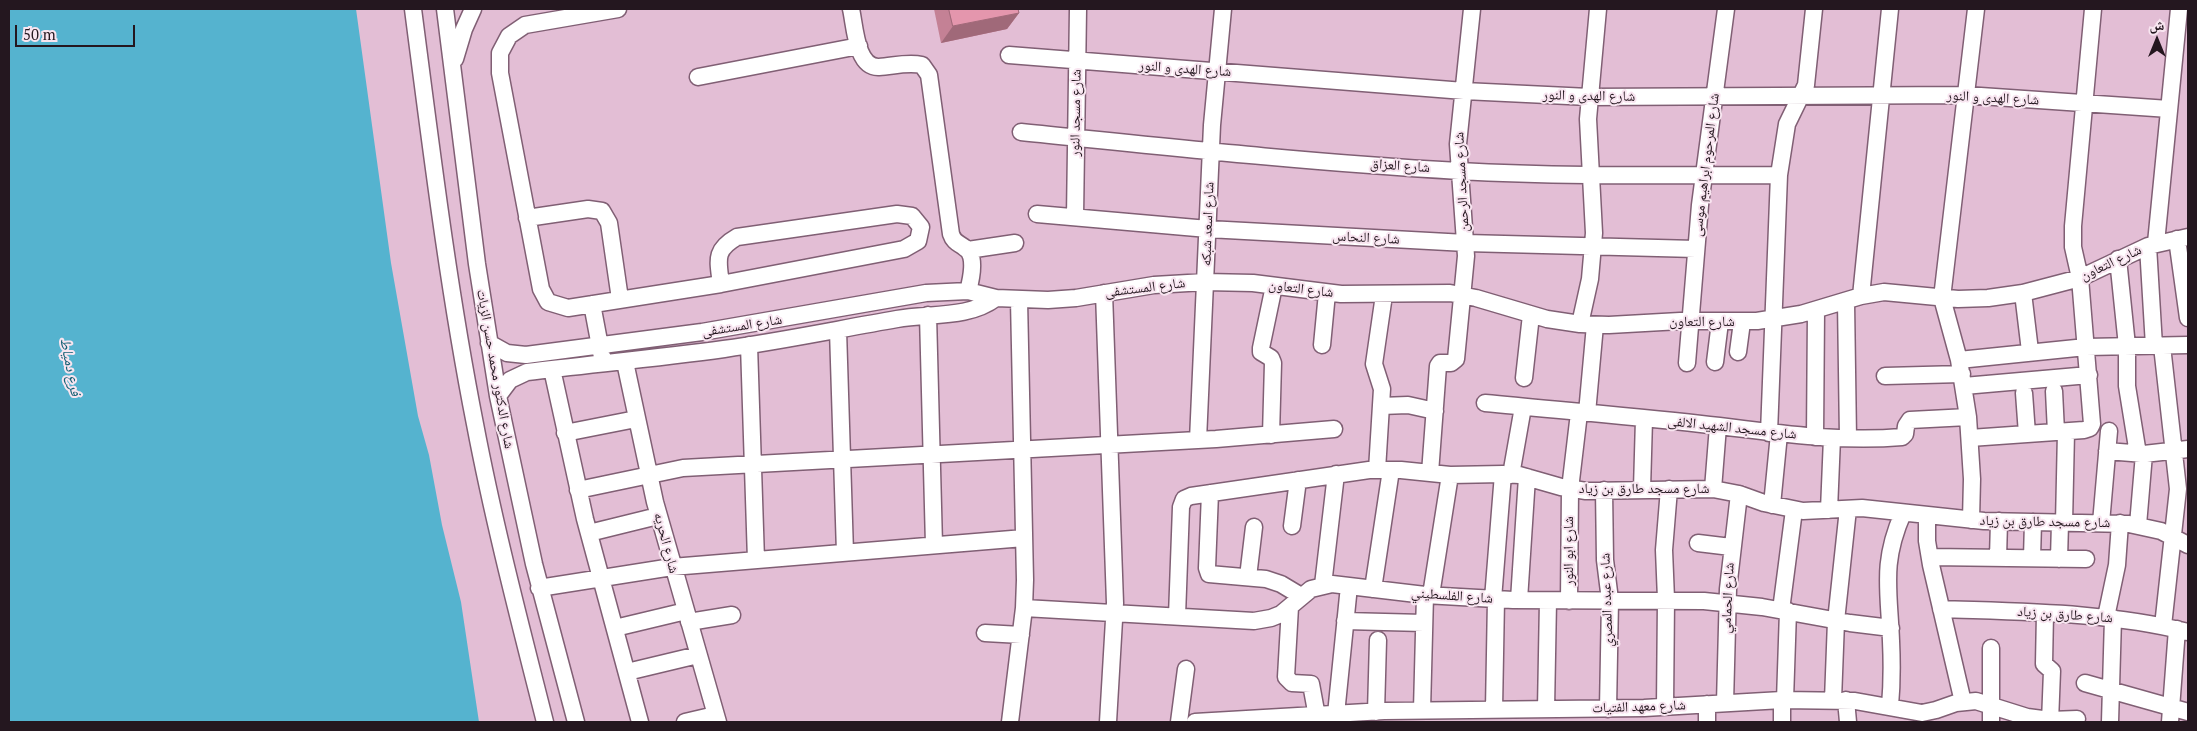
<!DOCTYPE html>
<meta charset="utf-8">
<style>
body{margin:0}
#map{position:relative;width:2197px;height:731px;overflow:hidden;background:#e3bed5;font-family:"PT Serif","Noto Naskh Arabic",serif}
canvas{display:block}
.frame{position:absolute;inset:0;border:10px solid #24171f;pointer-events:none}
.north{position:absolute;left:2132px;top:15px;width:50px;height:50px;-webkit-text-stroke:4px #f8e5f0;paint-order:stroke;rotate:0deg;font-size:14px;font-weight:700;line-height:20px;text-align:center;color:#24171f}
.north::after{content:'';display:block;margin:auto;width:18px;height:22px;background:#24171f;clip-path:polygon(50% 0,100% 100%,50% 72%,0 100%)}
.scale{position:absolute;left:15px;top:25px;width:120px;height:22px;box-sizing:border-box;border:2px solid #24171f;border-top:0;padding-left:6px;font-size:15px;line-height:18px;white-space:nowrap;color:#24171f;-webkit-text-stroke:4px #f8e5f0;paint-order:stroke}
</style>
<div id="map">
<canvas width="2197" height="731"></canvas>
<div class="frame"></div>
<div class="north">ش</div>
<div class="scale">50 m</div>
</div>
<script>
const g = document.querySelector('canvas').getContext('2d');
g.lineJoin = 'round';
function paint(path, color) {
  g.fillStyle = color;
  g.fill(path, 'evenodd');
}
function trace(path, color, width, dash) {
  g.strokeStyle = color;
  g.lineWidth = width;
  g.lineCap = dash ? 'butt' : 'round';
  g.setLineDash(dash || []);
  g.stroke(path);
}
function drawText(font, color, halo, rows, align = 'center') {
  g.font = font + ' "PT Serif","Noto Naskh Arabic",serif';
  g.lineWidth = 4;
  g.setLineDash([]);
  g.textBaseline = 'middle';
  g.strokeStyle = halo;
  g.fillStyle = color;
  for (const [text, x, y, turn = 0] of rows) {
    g.save();
    g.translate(x, y);
    g.rotate((+turn || 0) * Math.PI / 180);
    g.textAlign = isNaN(turn) ? turn : align;
    if (halo) g.strokeText(text, 0, 0);
    g.fillText(text, 0, 0);
    g.restore();
  }
}
paint(new Path2D(`
 M9,9H356L391,263L418,416L429,455L442,525L461,602L479,722H9Z`), '#55b3cf');
const minor = new Path2D(`
 M413,9C431,147 448,287 475,424C494,524 520,623 545,722
 M445,9L477,264L498,396L534,564L576,722
 M618,9L525,25L509,36L500,53V73L541,289L548,302L568,308L721,284L904,249L918,241L921,227L912,216L897,214L737,237C714,250 718,260 721,284
 M851,9C855,26 856,68 879,67C894,66 907,62 922,65L929,75L951,234C954,243 959,243 965,248C977,255 971,280 968,291
 M1009,55L1464,91L1589,97L1966,95L2169,109
 M455,59L464,29L473,9
 M698,77L859,46
 M1021,132C1167,147 1313,163 1459,171C1565,177 1672,175 1779,175
 M1037,214L1208,229L1466,243L1696,249
 M1075,217L1078,9
 M527,218L588,209L602,211L609,223L620,299
 M2177,239L2188,318
 M2156,243L2179,9
 M2148,246L2154,346
 M968,250L1015,243
 M2118,259L2127,346V386L2138,454
 M1104,293L1115,603L1108,722
 M2023,293L2030,351
 M1861,296L1890,9
 M1846,302L1848,438
 M592,304L602,357
 M928,315L934,545
 M1580,324L1590,279L1594,233L1588,119L1598,9
 M838,330L845,553
 M489,343L507,353L526,355L702,332L926,293L968,291L996,298L1048,300L1076,298L1154,285L1205,282L1253,283L1341,294L1450,293L1476,298L1547,319L1580,324L1609,325L1680,321H1757L1801,314L1861,296L1884,292L1958,299L1988,298L2023,293L2080,278L2148,246L2188,237
 M749,345L756,560
 M1322,345L1327,293
 M2162,346L2178,489L2163,626
 M1738,352L1742,322
 M1959,360L2086,347L2188,345
 M625,362L655,502L718,722
 M1715,362L1720,322
 M1687,363L1700,205L1726,9
 M552,369L585,519L640,722
 M1885,376L1962,374
 M1524,378L1531,315
 M1964,386L2089,375
 M2054,391L2056,432
 M2024,393L2027,434
 M498,396L510,380L527,372C593,364 659,358 724,349C782,341 839,329 897,319C929,313 968,319 996,298
 M1485,403C1557,410 1629,416 1701,424C1768,431 1834,443 1902,437L1905,434L1906,426L1910,420L1968,417
 M1381,406L1408,405L1435,411
 M1587,413L1595,325
 M565,433L636,419
 M1769,433L1779,175L1787,124L1806,85L1814,9
 M1271,435L1273,363L1271,358L1261,352V348L1274,286
 M1815,437L1816,311
 M1970,438L2084,430L2090,428L2092,424L2080,278L2073,247V226L2093,9
 M1198,440L1212,125L1223,9
 M2107,451L2144,454L2188,449
 M1377,470L1382,389L1374,364L1384,295
 M1430,473L1438,366L1440,363H1451L1456,359L1466,256L1458,144L1472,9
 M1511,475L1523,407
 M1642,489L1644,419
 M1713,489L1718,426
 M578,490L683,468L1216,439L1334,429
 M1604,490L1605,560L1610,600L1608,709
 M1210,493L1207,568L1209,574L1266,579L1281,584L1301,596
 M1772,505L1779,434
 M1829,510L1832,438
 M1927,516V541L1931,565L1963,702
 M1971,520L1972,479L1968,417L1959,360L1942,298L1976,9
 M2064,523L2066,432
 M2101,523L2109,431
 M2138,525L2144,454
 M1292,526L1298,480
 M589,533L658,516
 M1698,543L1731,547
 M1930,557L2086,559
 M1998,558L1999,521
 M2032,558L2033,522
 M2059,559L2060,523
 M1248,577L1254,527
 M1323,585L1336,474
 M539,588L672,567L1024,538
 M1373,589L1391,470
 M1431,595L1450,475
 M1493,599L1503,474
 M1519,600L1527,477
 M1569,601L1570,489L1579,413
 M1290,607L1286,677L1292,683L1311,684L1318,722
 M1024,608L1254,621L1271,618L1281,614L1311,589L1332,584L1425,595L1513,600L1704,601L1762,607L1850,623L1891,628
 M1941,609C2024,612 2107,612 2188,632
 M1781,610L1794,510
 M2045,613L2044,664L2052,671L2050,722
 M1177,616L1181,507L1184,499L1191,496L1369,470H1401L1450,475L1503,474L1519,475L1561,487L1586,491L1713,489L1739,494L1764,503L1803,511L1862,508L1984,521L2129,524L2161,531L2188,545
 M2106,617L2117,565L2120,523
 M1345,621L1424,623
 M689,622L732,615
 M615,628L686,611
 M985,633L1021,635
 M1991,648V722
 M627,672L698,655
 M2085,683L2188,712
 M1782,700V722
 M1785,700L1788,611
 M1833,700L1836,621L1848,509
 M1846,700L1848,722
 M1725,703L1728,589L1739,494
 M1707,704V722
 M1890,706C1892,684 1892,662 1891,641C1889,589 1881,563 1903,513
 M1665,707L1666,599L1664,550L1669,489
 M1494,709L1496,599
 M1546,709L1548,601
 M1422,710L1425,595
 M1376,712L1378,640
 M1336,714L1349,586
 M685,722L715,715
 M1010,722L1024,608L1025,580L1019,300
 M1179,722L1186,669
 M1195,722L1384,711L1644,708L1782,700L1855,701L1922,713L1936,710L1956,703L1976,701L2027,717L2050,720L2077,719
 M2110,722L2113,618
 M2170,722L2177,629`);
trace(minor, '#805f74', 19);
trace(minor, '#fff', 16);
paint(new Path2D(`
 M934,9H1018L1019,13L1007,29L941,43Z`), '#c48195');
paint(new Path2D(`
 M1019,13L1007,29L941,43L953,26Z`), '#a06979');
const building = new Path2D(`
 M949,9H1018L1019,13L953,26Z`);
paint(building, '#e496ad');
trace(building, '#a06979', 1);
drawText('14px', '#24171f', '#f8e5f0', [
 ["شارع الهدى و النور",1185,69,4],
 ["شارع الهدى و النور",1589,96,1],
 ["شارع الهدى و النور",1993,98,3],
 ["شارع مسجد النور",1076,113,-89],
 ["شارع المرحوم ابراهيم موسى",1706,165,-83],
 ["شارع العزاق",1400,166,4],
 ["شارع مسجد الرحمن",1462,182,-93],
 ["شارع اسعد شبكه",1208,224,-88],
 ["شارع النحاس",1366,238,3],
 ["شارع التعاون",2111,263,-25],
 ["شارع المستشفى",1145,288,-7],
 ["شارع التعاون",1301,289,7],
 ["شارع التعاون",1702,322],
 ["شارع المستشفى",742,326,-9],
 ["شارع الدكتور محمد حسن الزيات",495,369,80],
 ["شارع مسجد الشهيد الالفى",1732,428,6],
 ["شارع مسجد طارق بن زياد",1644,489],
 ["شارع مسجد طارق بن زياد",2045,522,1],
 ["شارع الحريه",666,543,75],
 ["شارع ابو النور",1569,551,-90],
 ["شارع الفلسطيني",1452,596,4],
 ["شارع الحمامي",1728,598,-87],
 ["شارع عبده المصري",1607,600,-92],
 ["شارع طارق بن زياد",2065,615,4],
 ["شارع معهد الفتيات",1639,707,-2]
]);
drawText('italic 15px', '#156175', '#f8e5f0', [
 ["فرع دمياط",70,367,79]
]);
</script>
